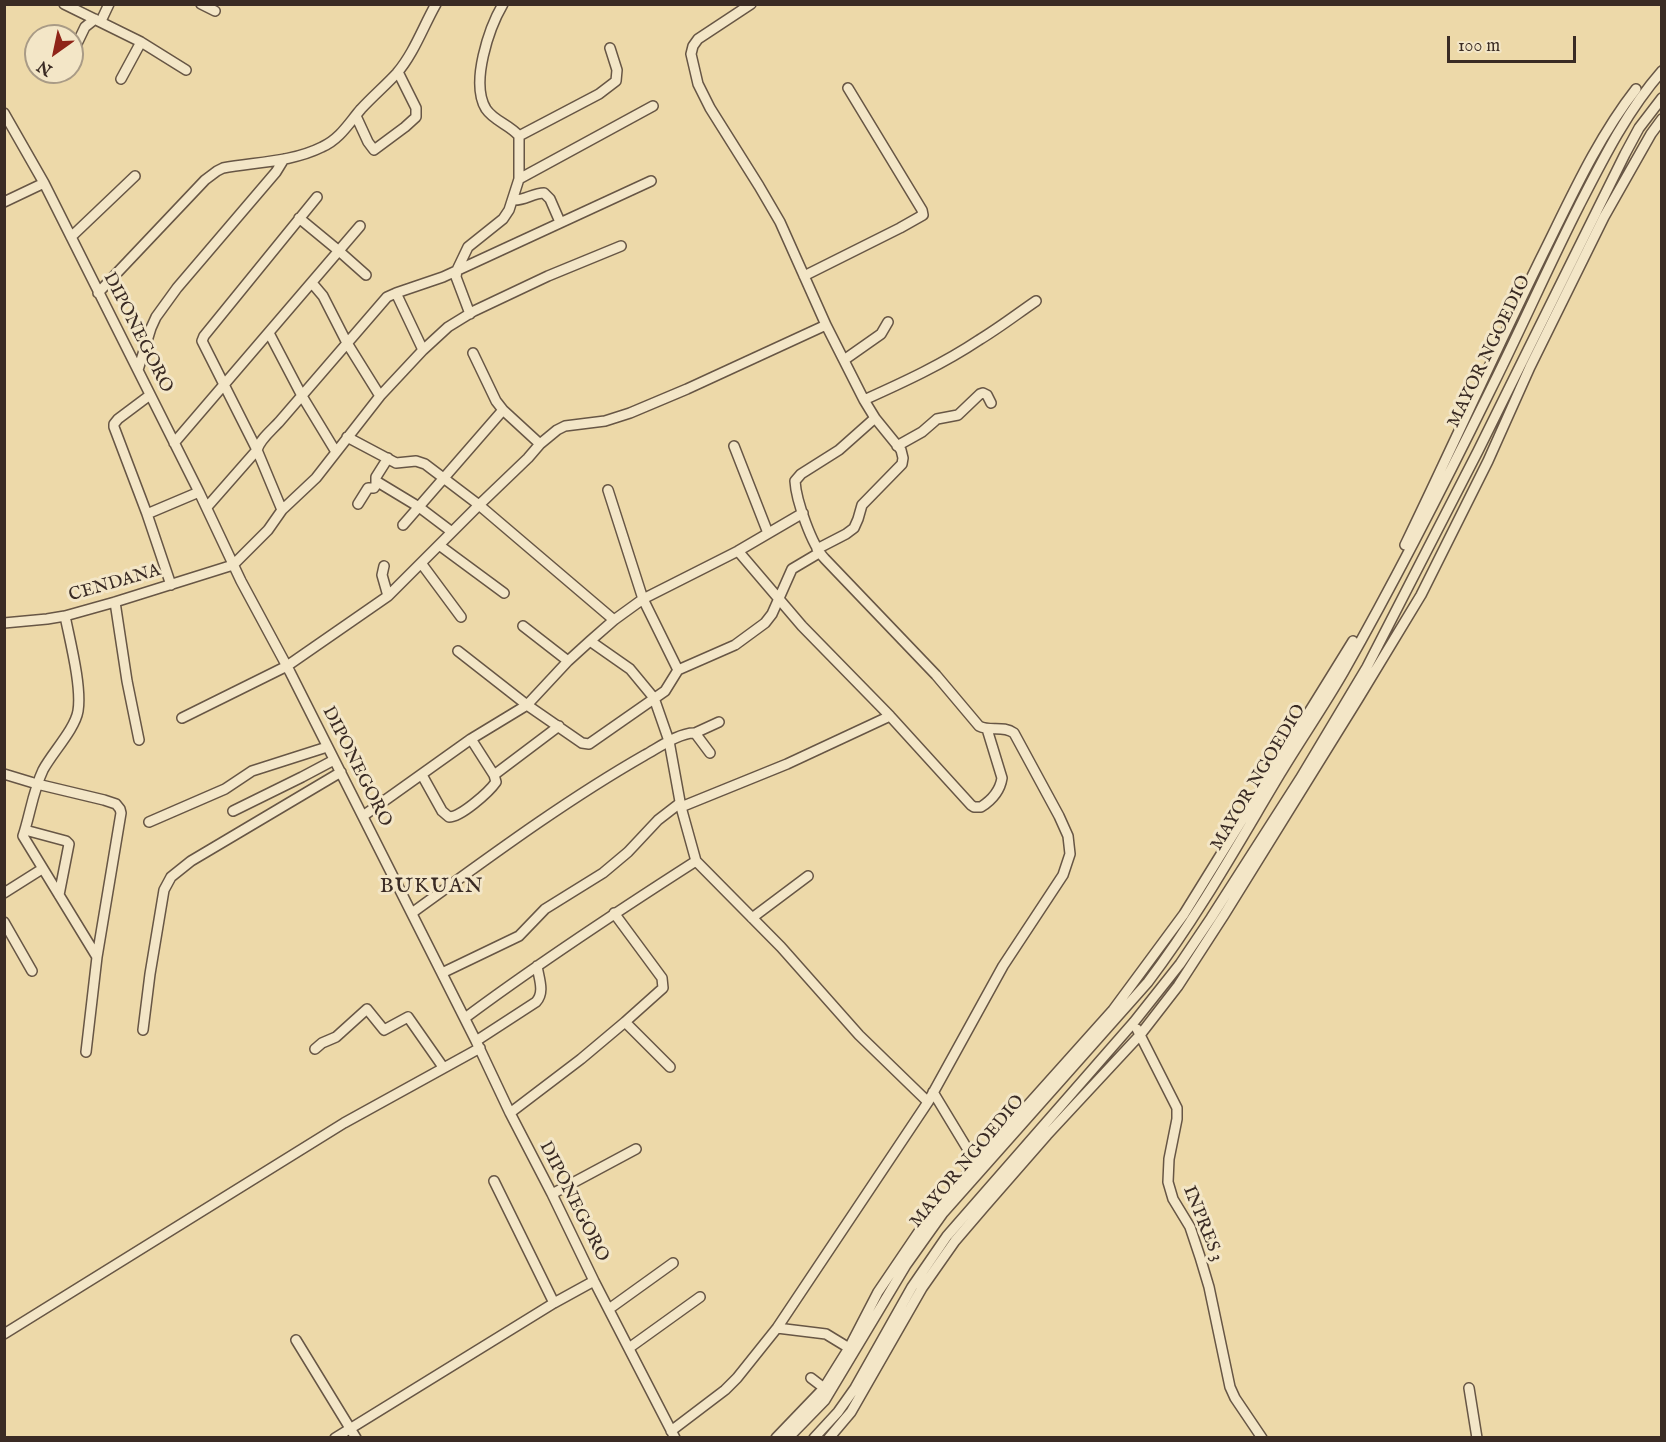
<!DOCTYPE html>
<style>
body{margin:0}
#map{position:relative;width:1666px;height:1442px;overflow:hidden;background:#edd9a9;font-family:"IM FELL English",serif}
canvas{display:block}
.frame{position:absolute;inset:0;border:6px solid #3a2b24;pointer-events:none}
.north{position:absolute;left:24px;top:24px;width:60px;height:60px;box-sizing:border-box;background:#f3e6c7;border:2px solid #a99b86;border-radius:50%;rotate:213deg;font-size:16px;font-weight:700;line-height:24px;text-align:center;color:#3a2b24}
.north::after{content:'';display:block;margin:auto;width:21px;height:27px;background:#8f2418;clip-path:polygon(50% 0,100% 100%,50% 72%,0 100%)}
.scale{position:absolute;left:1447px;top:36px;width:129px;height:27px;box-sizing:border-box;border:3px solid #3a2b24;border-top:0;padding-left:8px;font-size:18px;line-height:21px;white-space:nowrap;color:#3a2b24;-webkit-text-stroke:4px #f3e6c7;paint-order:stroke}
</style>
<div id="map">
<canvas width="1666" height="1442"></canvas>
<div class="frame"></div>
<div class="north">N</div>
<div class="scale">100 m</div>
</div>
<script>
const g = document.querySelector('canvas').getContext('2d');
g.lineJoin = 'round';
function trace(path, color, width, dash) {
  g.strokeStyle = color;
  g.lineWidth = width;
  g.lineCap = dash ? 'butt' : 'round';
  g.setLineDash(dash || []);
  g.stroke(path);
}
function drawText(font, color, halo, rows, align = 'center') {
  g.font = font + ' "IM FELL English",serif';
  g.lineWidth = 6;
  g.setLineDash([]);
  g.textBaseline = 'middle';
  g.strokeStyle = halo;
  g.fillStyle = color;
  for (const [text, x, y, turn = 0] of rows) {
    g.save();
    g.translate(x, y);
    g.rotate((+turn || 0) * Math.PI / 180);
    g.textAlign = isNaN(turn) ? turn : align;
    if (halo) g.strokeText(text, 0, 0);
    g.fillText(text, 0, 0);
    g.restore();
  }
}
const minor = new Path2D(`
 M64,4L141,42L186,70
 M201,4L215,11
 M751,4L698,39L693,46L691,54L698,84L710,108L759,186L780,222L826,325L864,400C904,382 943,364 979,340C999,328 1017,314 1036,301
 M101,21L109,4
 M72,54L85,27L95,19
 M121,79L141,42
 M4,113L44,183L199,492L241,581L290,672L476,1041L510,1113L552,1194L594,1281L675,1438
 M356,116L368,142L374,150L405,127L416,117V108L398,72
 M519,136L599,94L616,81L617,70L610,48
 M519,179L653,106
 M513,200C524,201 533,193 544,193L550,199L560,222
 M4,202L44,183
 M299,218L339,251L366,275
 M71,237L135,176
 M804,276L900,228L923,215L922,210L848,88
 M312,283L323,296L347,343L380,396
 M98,293L205,180L217,171L223,168C256,162 292,162 322,147C340,139 349,123 361,109C373,96 386,85 397,73C414,53 423,27 436,4
 M396,293L443,277L651,181
 M470,314L456,277L457,270L468,247L503,219L509,210L519,179V136C510,125 494,121 486,109C470,83 489,28 503,4
 M269,333L302,396L336,452
 M473,353L496,401L503,410L540,444
 M844,360L881,334L888,322
 M138,370L151,328L156,317L177,288L276,172L284,159
 M150,395L118,419L114,424V427L147,514L171,585
 M347,437L396,463L416,461L425,464L479,505L614,620
 M174,443L360,226
 M734,446L768,533
 M897,446L922,432L937,419L958,415L980,394L983,393L987,395L991,403
 M376,481L419,507L452,532
 M608,490L643,599L678,670
 M358,504L368,488H374L376,485V477L388,458
 M207,507L257,450C260,439 272,430 280,421L387,297L396,293L423,350
 M282,510L257,450L202,341L204,336L317,197
 M803,513L738,551L802,626L890,716
 M147,514L199,492
 M403,525L503,410
 M439,545L504,593
 M1405,545C1451,450 1494,354 1540,260C1569,202 1596,140 1636,89
 M817,549L846,534L854,528L858,519L862,505L902,464L903,458L901,450L875,418
 M421,563L461,617
 M384,566L382,575L388,596
 M115,602L127,681L139,740
 M65,616C70,641 82,687 78,711C75,729 52,753 43,770C33,791 30,815 23,836L97,957
 M4,623L47,619L65,616L115,602L233,565L268,530L282,510L316,478L380,396L423,350L448,327L474,311L548,276L621,246
 M523,626L568,661
 M590,641L630,669L654,698L669,741L681,807L696,861L781,947L859,1035L928,1102
 M458,651L527,705L582,743L589,744L665,691L678,670L735,645L765,623L772,614L792,569L819,553
 M182,718L287,666L388,596L479,505L528,458L540,444L557,430L565,426L605,421L630,413L687,389L826,325
 M695,733L719,722
 M4,774L37,784L104,800L116,804L120,809L121,813L97,957L86,1052
 M422,775L442,811L449,817C461,817 489,792 496,782L494,775L471,739
 M494,775L559,726
 M681,807L787,764L890,716L971,805L974,807H981C992,800 1000,791 1002,778L987,729
 M233,811L302,777L334,760
 M363,816L471,739L527,705L568,661L590,641L614,620L643,599L738,551
 M149,822L225,789L252,771L327,747
 M25,830L66,841L69,844L59,895
 M4,893L42,869
 M412,913C488,858 563,802 645,755C658,748 680,732 695,733L710,753
 M752,918L808,876
 M4,922L32,971
 M442,973L519,936L545,909L603,873L628,852L658,820L680,803
 M465,1018C540,962 618,911 696,861
 M625,1022L670,1067
 M1137,1029L1177,1108V1119L1169,1159L1168,1182L1173,1199L1190,1227L1200,1257L1209,1287L1230,1387L1235,1398L1262,1438
 M143,1030L150,974L164,890L171,877L191,861L341,772
 M476,1041L536,1002C545,992 539,979 537,966
 M315,1049L322,1043L336,1037L367,1009L384,1030L408,1017L443,1067
 M510,1113L581,1059L625,1022L663,988L662,978L614,913
 M976,1163L1113,1010L1184,914L1353,641
 M494,1181L554,1303
 M552,1194L636,1149
 M609,1309L673,1263
 M777,1328L826,1334L849,1348
 M4,1334L344,1123L480,1048
 M296,1340L356,1438
 M629,1348L700,1297
 M811,1378L824,1388
 M1469,1388L1477,1438
 M671,1431L725,1390L737,1378L777,1328L928,1102L1003,966L1063,875L1070,854L1068,836L1059,816L1014,733C1003,725 990,732 979,726L936,675L825,559C812,546 796,500 795,481L801,474L839,450L875,418L864,400
 M335,1438L554,1303L594,1281
 M776,1438L824,1388L849,1348L878,1292L920,1230L976,1163L933,1092
 M788,1438L825,1400L906,1265L943,1213L1148,982C1198,916 1238,844 1280,774C1301,739 1324,706 1344,671C1396,579 1444,485 1490,391C1521,329 1548,267 1579,206C1603,159 1627,111 1662,71
 M814,1438L838,1412L855,1388L912,1287L947,1236L1134,1022L1180,964L1211,918L1300,779L1367,667L1478,451L1625,154L1639,128L1662,98
 M829,1438L851,1412L922,1288L955,1241L985,1206L1047,1135L1140,1035L1178,986L1224,915L1358,699L1421,595L1488,461L1530,367L1604,217L1651,134L1662,119`);
trace(minor, '#675645', 12);
trace(minor, '#f3e6c7', 9);
drawText('18px', '#3a2b24', '#f3e6c7', [
 ["DIPONEGORO",137,333,63],
 ["MAYOR NGOEDIO",1490,352,-64],
 ["CENDANA",115,584,-16],
 ["DIPONEGORO",356,767,63],
 ["MAYOR NGOEDIO",1259,778,-59],
 ["MAYOR NGOEDIO",968,1162,-50],
 ["DIPONEGORO",573,1202,63],
 ["INPRES 3",1202,1224,68]
]);
g.letterSpacing = '1.5px';
drawText('21px', '#3a2b24', '#f3e6c7', [
 ["BUKUAN",432,888]
]);
g.letterSpacing = '0px';
</script>
